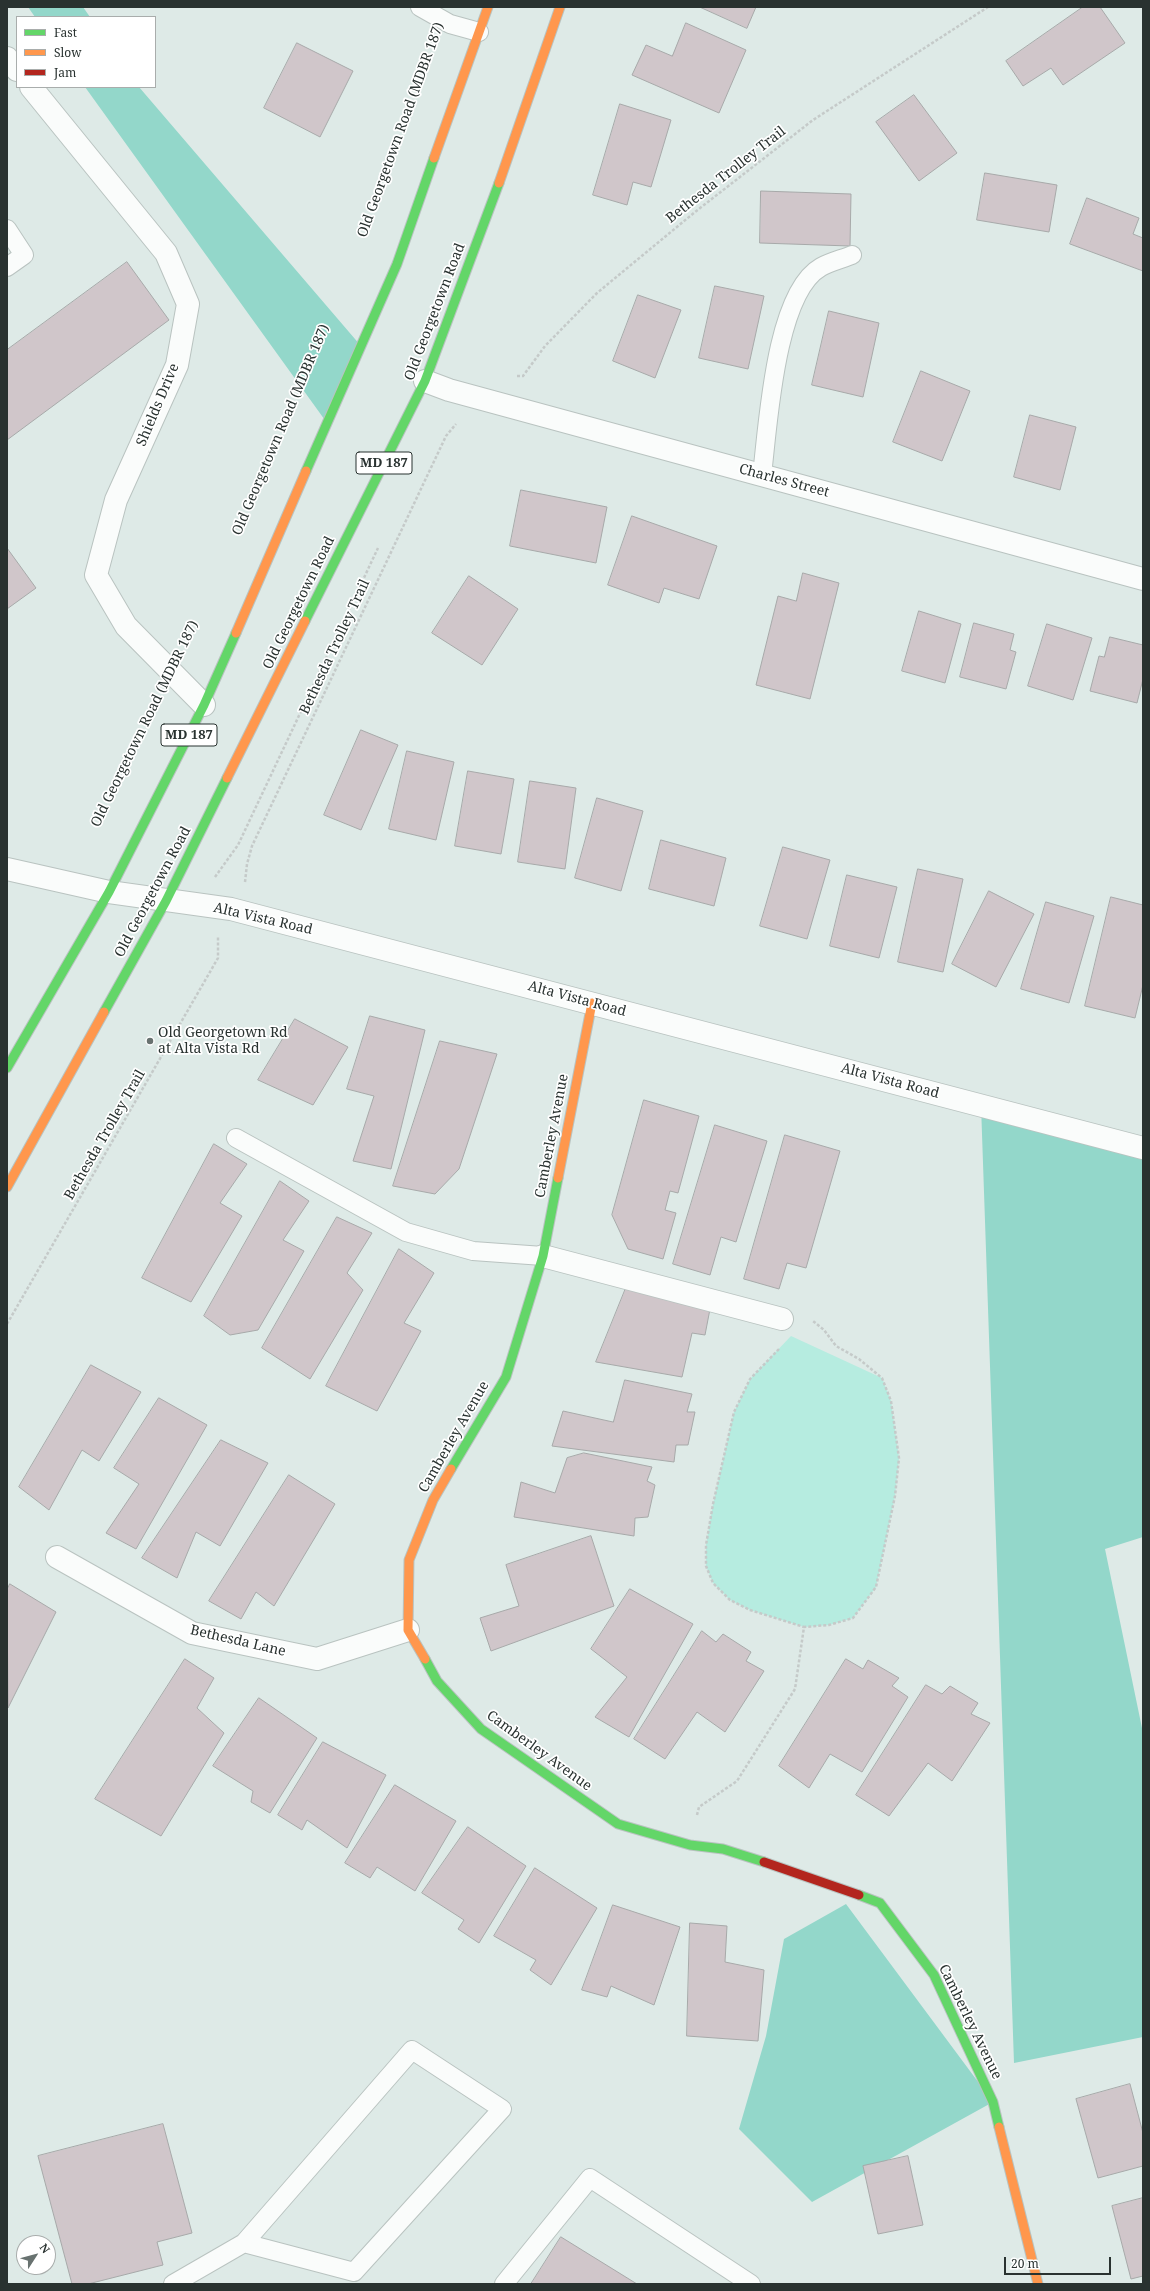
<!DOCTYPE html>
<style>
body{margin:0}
#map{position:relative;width:1150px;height:2291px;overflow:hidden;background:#deeae7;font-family:"Noto Serif",serif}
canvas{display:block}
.frame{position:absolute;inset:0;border:8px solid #293230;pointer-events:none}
.legend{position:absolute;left:16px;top:16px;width:140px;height:72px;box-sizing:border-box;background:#fff;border:1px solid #a9adac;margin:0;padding:5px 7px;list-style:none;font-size:12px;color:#293230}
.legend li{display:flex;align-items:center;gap:8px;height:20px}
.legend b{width:20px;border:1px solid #a9adac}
.north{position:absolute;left:16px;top:2235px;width:40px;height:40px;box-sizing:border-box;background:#fff;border:1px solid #a9adac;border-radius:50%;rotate:54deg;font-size:11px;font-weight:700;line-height:16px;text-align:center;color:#293230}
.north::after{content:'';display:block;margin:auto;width:14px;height:18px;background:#687270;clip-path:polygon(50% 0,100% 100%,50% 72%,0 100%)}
.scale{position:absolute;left:1004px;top:2257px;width:107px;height:18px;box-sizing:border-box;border:2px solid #293230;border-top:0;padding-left:5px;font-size:12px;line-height:14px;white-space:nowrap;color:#293230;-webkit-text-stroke:3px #fff;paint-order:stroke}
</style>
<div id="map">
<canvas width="1150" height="2291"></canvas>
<div class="frame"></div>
<ul class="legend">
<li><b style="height:5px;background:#63d668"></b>Fast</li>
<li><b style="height:5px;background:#ff974d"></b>Slow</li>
<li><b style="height:5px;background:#b3261e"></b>Jam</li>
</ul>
<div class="north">N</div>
<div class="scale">20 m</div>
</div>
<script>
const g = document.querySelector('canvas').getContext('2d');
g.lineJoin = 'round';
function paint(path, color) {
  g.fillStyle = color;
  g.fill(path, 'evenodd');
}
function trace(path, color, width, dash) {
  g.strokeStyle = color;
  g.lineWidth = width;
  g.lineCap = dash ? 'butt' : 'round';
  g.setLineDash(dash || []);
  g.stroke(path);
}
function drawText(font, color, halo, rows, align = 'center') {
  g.font = font + ' "Noto Serif",serif';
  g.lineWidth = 3.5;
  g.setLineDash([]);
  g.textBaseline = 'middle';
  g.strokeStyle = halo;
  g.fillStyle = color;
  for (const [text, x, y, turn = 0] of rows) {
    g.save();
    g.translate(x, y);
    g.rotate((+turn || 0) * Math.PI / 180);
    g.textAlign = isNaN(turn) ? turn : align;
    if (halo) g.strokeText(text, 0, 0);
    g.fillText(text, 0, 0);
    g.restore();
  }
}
paint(new Path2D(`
 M791,1336L882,1378L891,1401L899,1458L895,1496L876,1587L853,1618L829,1625L804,1627L750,1610L730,1600L713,1583L706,1566V1545L713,1504L734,1412L750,1379Z`), '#b6ece0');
paint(new Path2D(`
 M28,7H83L90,17H35Z
 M85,87H139L361,346L327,423Z
 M981,1105L1143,1148V1537L1105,1549L1143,1733V2037L1014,2063Z
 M846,1904L993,2102L812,2202L739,2129L766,2036L784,1939Z`), '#93d7ca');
const building = new Path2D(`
 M700,7H756L747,28Z
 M1083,7H1100L1125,43L1063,85L1051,68L1023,86L1006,61Z
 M686,23L746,50L719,113L632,75L646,45L672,56Z
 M297,43L353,71L320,137L264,108Z
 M914,95L957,153L919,181L876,122Z
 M620,104L671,120L651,187L633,182L627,205L593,195Z
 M985,173L1057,185L1049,232L977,220Z
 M761,191L851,194L850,246L760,243Z
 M1087,198L1139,218L1133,234L1143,238V271L1070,244Z
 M127,262L169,320L7,440V350Z
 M715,286L764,296L748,369L699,358Z
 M638,295L681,310L655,378L613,361Z
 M829,311L879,323L863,397L812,385Z
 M921,371L970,391L942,461L893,442Z
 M1030,415L1076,427L1060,490L1014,477Z
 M521,490L607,507L596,563L510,546Z
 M632,516L717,546L699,599L664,588L659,603L608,585Z
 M7,548L36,588L7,609Z
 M803,573L839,583L810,699L756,685L778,596L796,601Z
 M469,576L518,609L482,665L432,633Z
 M919,611L961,624L945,683L902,671Z
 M974,623L1014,634L1010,650L1016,652L1006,689L960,677Z
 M1047,624L1092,638L1073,700L1028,686Z
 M1110,637L1143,645V679L1137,703L1090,691L1099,656L1104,657Z
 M361,730L398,745L361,830L324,815Z
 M407,751L454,762L436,840L389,829Z
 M468,771L514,779L501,854L455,846Z
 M530,781L576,788L565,869L518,862Z
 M597,798L643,811L621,891L575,878Z
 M661,840L726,858L714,906L649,889Z
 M783,847L830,860L807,939L760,926Z
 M918,869L963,879L943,972L898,962Z
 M847,875L897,887L879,958L830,946Z
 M989,891L1034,914L996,987L952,964Z
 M1111,897L1143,905V985L1135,1018L1085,1006Z
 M1046,902L1094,916L1069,1003L1021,989Z
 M370,1016L425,1030L391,1169L353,1161L374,1096L347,1089Z
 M295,1019L348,1047L313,1105L258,1080Z
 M440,1041L497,1054L459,1169L435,1194L393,1186Z
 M644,1100L699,1116L678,1193L670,1191L665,1210L676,1213L663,1259L628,1249L612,1215Z
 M715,1125L767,1141L736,1242L721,1237L710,1275L673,1264Z
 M785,1135L840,1151L806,1268L787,1263L779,1289L744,1279Z
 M214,1144L247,1164L220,1203L242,1216L191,1302L142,1278Z
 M280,1181L309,1201L283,1240L304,1251L258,1330L230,1335L204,1316Z
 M337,1217L372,1233L347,1273L363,1290L310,1379L262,1348Z
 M399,1249L434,1273L404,1323L421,1331L377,1411L326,1386Z
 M626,1288L710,1309L705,1335L692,1333L682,1377L596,1362Z
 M91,1365L141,1392L99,1461L82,1450L49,1510L19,1487Z
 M625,1380L692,1394L687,1412H695L688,1445H676L674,1462L552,1446L563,1411L613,1422Z
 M159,1398L207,1425L136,1549L106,1533L139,1484L114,1468Z
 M221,1440L268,1463L220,1546L196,1532L177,1578L142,1558Z
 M584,1453L652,1467L647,1481L655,1485L648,1517L635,1518L634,1536L514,1517L521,1482L555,1493L567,1458Z
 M289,1475L335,1504L274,1606L256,1592L241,1619L209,1601Z
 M591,1536L614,1606L491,1651L480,1618L519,1606L506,1565Z
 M10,1584L56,1612L8,1708L7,1590Z
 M630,1589L693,1624L629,1737L595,1717L627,1677L591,1649Z
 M702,1631L716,1642L723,1634L751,1652L746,1661L764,1671L725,1732L697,1712L665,1759L634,1739Z
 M185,1659L214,1678L197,1708L224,1733L161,1836L95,1799Z
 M846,1659L863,1669L868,1660L899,1678L892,1686L908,1697L862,1772L830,1754L809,1788L779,1766Z
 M926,1685L942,1694L950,1686L978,1703L971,1714L990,1723L952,1781L928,1763L889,1816L856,1795Z
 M259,1698L317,1738L270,1813L251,1802L253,1791L213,1766Z
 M323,1742L386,1775L347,1848L307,1820L302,1830L278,1815Z
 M395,1785L456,1821L415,1891L377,1867L370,1878L345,1863Z
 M468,1827L526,1866L479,1943L458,1929L464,1920L422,1893Z
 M535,1868L597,1908L551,1985L530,1970L536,1960L494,1936Z
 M613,1905L680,1927L654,2005L611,1986L607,1997L582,1990Z
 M690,1923L727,1926L725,1962L764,1970L758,2041L687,2036Z
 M1130,2084L1143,2133V2166L1098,2178L1076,2099Z
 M163,2124L192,2233L157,2242L163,2265L88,2284H72L38,2156Z
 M908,2156L923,2225L878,2234L863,2166Z
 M1143,2198V2276L1131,2279L1112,2206Z
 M561,2237L637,2284H531Z`);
paint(building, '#d0c6ca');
trace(building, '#a7a9a9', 1);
const lane = new Path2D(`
 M420,7L450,24L479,32
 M7,229L24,255L7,267
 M762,475C768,426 775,293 821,267C830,262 842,259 852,255
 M236,1138L406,1232L473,1251L543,1256
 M173,2284L244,2243L412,2050L502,2109L354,2272L244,2243
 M504,2284L590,2178L751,2284`);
const street = new Path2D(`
 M7,58L17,70
 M31,87L166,253L188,304L177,365L116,500L96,575L126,626L204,705
 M425,381L449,390L1143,579
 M7,869L109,892L231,909L1143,1148
 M543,1256L782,1319
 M57,1557L192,1633L317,1659L408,1630`);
const fast = new Path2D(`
 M306,471L397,264L434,158
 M305,621L425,381L499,183
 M104,1012L166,901L227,778
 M7,1068L109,892L204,705L236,633
 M451,1469L506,1377L543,1256L558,1178
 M425,1659L437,1681L481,1729L618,1824L690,1845L723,1849L764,1862
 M859,1895L880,1903L934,1975L993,2102L999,2127`);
const slow = new Path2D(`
 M434,158L488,7
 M499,183L560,7
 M236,633L306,471
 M227,778L305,621
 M558,1178L592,1003
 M7,1187L104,1012
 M425,1659L408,1630L409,1560L433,1500L451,1469
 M999,2127L1038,2284`);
const jam = new Path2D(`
 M764,1862L859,1895`);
trace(lane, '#b9c3c0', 20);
trace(street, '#b9c3c0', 24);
trace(fast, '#b9c3c0', 11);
trace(slow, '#b9c3c0', 11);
trace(jam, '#b9c3c0', 11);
trace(new Path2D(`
 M517,376H523L545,346L597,293L695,212L813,120L988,7
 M215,877L238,845L378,548
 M245,882L247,864L252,846L446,436L456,424
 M7,1324L218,958V937
 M779,1349L750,1379L734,1412L713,1504L706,1545V1566L713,1583L730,1600L750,1610L804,1627
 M697,1815L699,1807L737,1781L795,1689L804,1627L829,1625L853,1618L876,1587L895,1496L899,1458L891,1401L882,1378L859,1359L836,1346L824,1330L813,1321`), '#c5cac9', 2.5, [3, 2]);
trace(lane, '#fafcfb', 18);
trace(street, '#fafcfb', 22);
trace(fast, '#63d668', 9);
trace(slow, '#ff974d', 9);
trace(jam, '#b3261e', 9);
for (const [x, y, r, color] of [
 [150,1041,4,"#687270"]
]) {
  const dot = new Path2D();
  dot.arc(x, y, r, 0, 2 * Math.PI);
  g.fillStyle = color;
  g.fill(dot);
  trace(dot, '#fff', 1.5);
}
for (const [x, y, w] of [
 [384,463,56],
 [189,735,56]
]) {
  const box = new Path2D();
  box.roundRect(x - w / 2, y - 11, w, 22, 3);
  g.fillStyle = '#fff';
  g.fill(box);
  trace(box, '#293230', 1);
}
drawText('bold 13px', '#293230', null, [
 ["MD 187",384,463],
 ["MD 187",189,735]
]);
drawText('14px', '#293230', '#fff', [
 ["Old Georgetown Road (MDBR 187)",401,130,-70],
 ["Bethesda Trolley Trail",726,175,-38],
 ["Old Georgetown Road",435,312,-69],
 ["Shields Drive",158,405,-67],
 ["Old Georgetown Road (MDBR 187)",281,430,-67],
 ["Charles Street",784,481,15],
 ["Old Georgetown Road",299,603,-64],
 ["Bethesda Trolley Trail",335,647,-65],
 ["Old Georgetown Road (MDBR 187)",145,724,-64],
 ["Old Georgetown Road",153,892,-62],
 ["Alta Vista Road",263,919,13],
 ["Alta Vista Road",577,999,15],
 ["Alta Vista Road",890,1081,15],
 ["Bethesda Trolley Trail",105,1135,-60],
 ["Camberley Avenue",552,1136,-79],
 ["Camberley Avenue",454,1437,-60],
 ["Bethesda Lane",238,1641,13],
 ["Camberley Avenue",539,1751,36],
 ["Camberley Avenue",970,2022,64]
]);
drawText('14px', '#293230', '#fff', [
 ["Old Georgetown Rd",158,1033],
 ["at Alta Vista Rd",158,1049]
], 'left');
</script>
